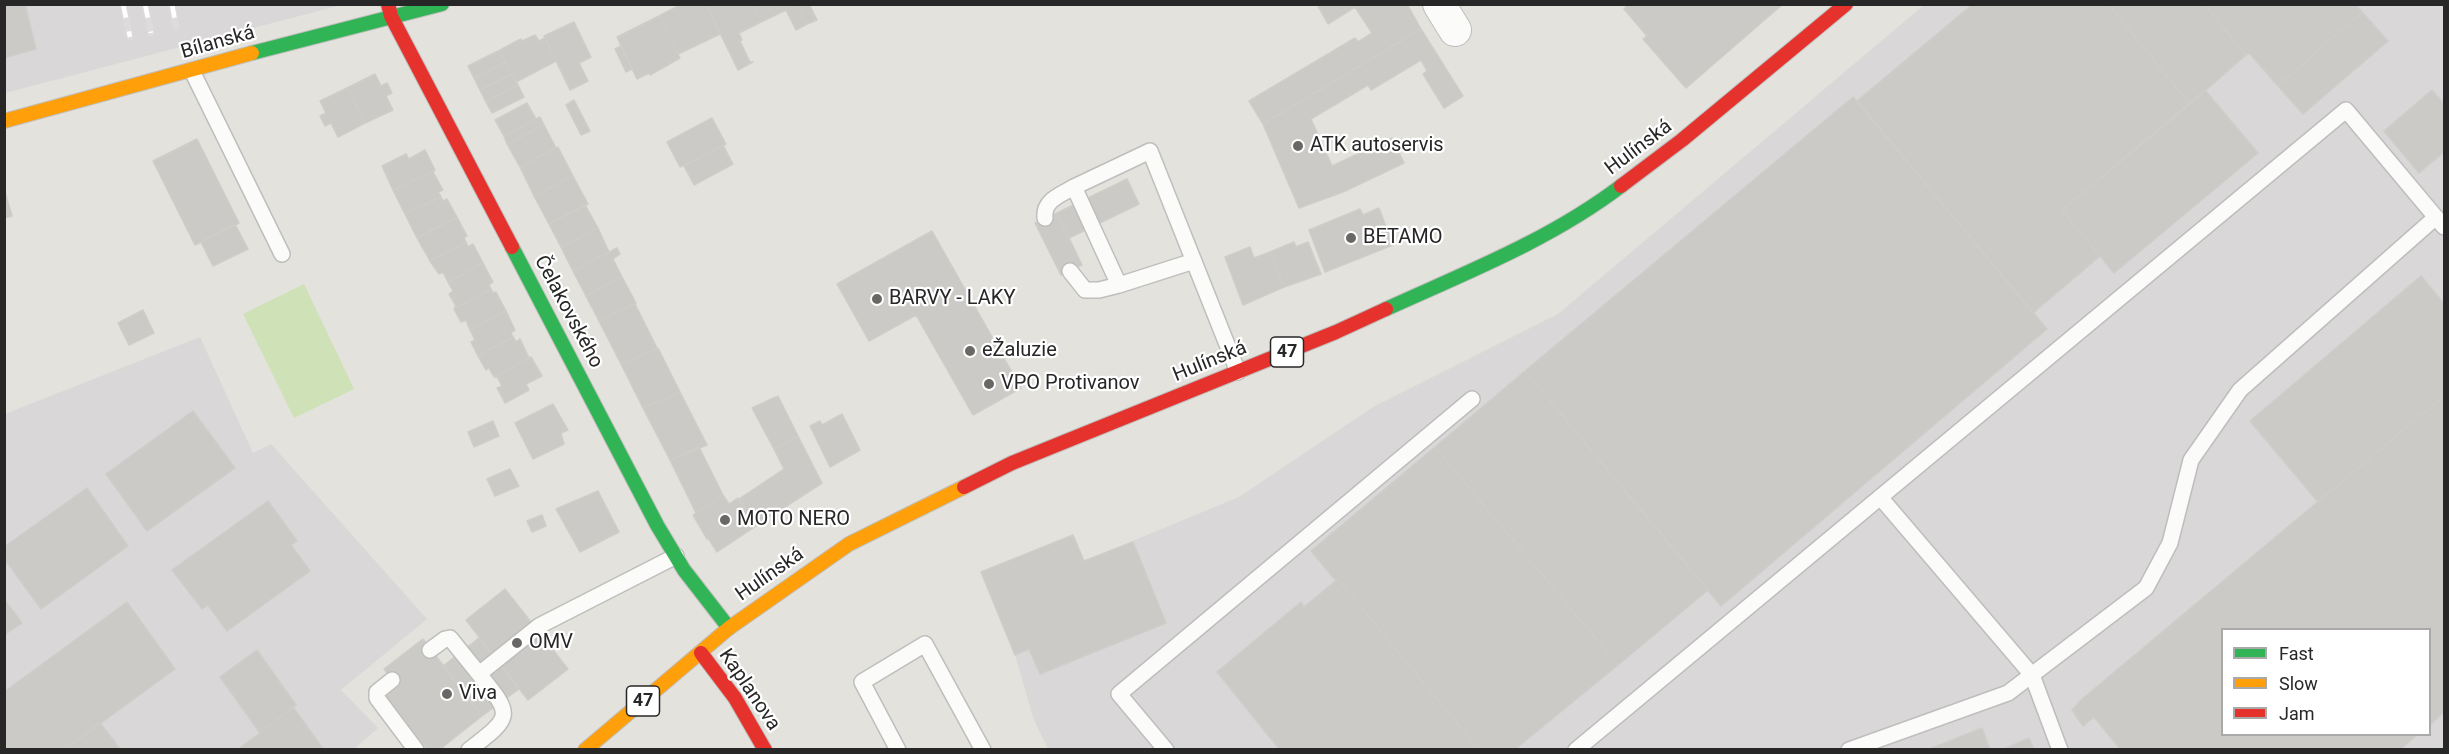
<!DOCTYPE html>
<meta charset="utf-8">
<style>
body{margin:0}
#map{position:relative;width:2449px;height:754px;overflow:hidden;background:#e4e2dc;font-family:Roboto,sans-serif}
canvas{display:block}
.frame{position:absolute;inset:0;border:6px solid #272727;pointer-events:none}
.legend{position:absolute;left:2221px;top:628px;width:210px;height:108px;box-sizing:border-box;background:#fff;border:2px solid #a9a9a9;margin:0;padding:8px 10px;list-style:none;font-size:18px;color:#272727}
.legend li{display:flex;align-items:center;gap:12px;height:30px}
.legend b{width:30px;border:2px solid #a9a9a9}
</style>
<div id="map">
<canvas width="2449" height="754"></canvas>
<div class="frame"></div>
<ul class="legend">
<li><b style="height:8px;background:#30b455"></b>Fast</li>
<li><b style="height:8px;background:#ff9f0a"></b>Slow</li>
<li><b style="height:8px;background:#e5322d"></b>Jam</li>
</ul>
</div>
<script>
const g = document.querySelector('canvas').getContext('2d');
g.lineJoin = 'round';
function paint(path, color) {
  g.fillStyle = color;
  g.fill(path, 'evenodd');
}
function trace(path, color, width, dash) {
  g.strokeStyle = color;
  g.lineWidth = width;
  g.lineCap = dash ? 'butt' : 'round';
  g.setLineDash(dash || []);
  g.stroke(path);
}
function drawText(font, color, halo, rows, align = 'center') {
  g.font = font + ' Roboto,sans-serif';
  g.lineWidth = 4.5;
  g.setLineDash([]);
  g.textBaseline = 'middle';
  g.strokeStyle = halo;
  g.fillStyle = color;
  for (const [text, x, y, turn = 0] of rows) {
    g.save();
    g.translate(x, y);
    g.rotate((+turn || 0) * Math.PI / 180);
    g.textAlign = isNaN(turn) ? turn : align;
    if (halo) g.strokeText(text, 0, 0);
    g.fillText(text, 0, 0);
    g.restore();
  }
}
paint(new Path2D(`
 M5,5H341L5,93Z
 M1924,5H2444V749H1048L1034,720L1015,655L981,572L1073,535L1084,561L1239,497L1373,407L1558,314ZM2222,630H2430V734H2222Z
 M200,337L253,453L271,444L427,619L341,690L378,728L354,749L5,750V414Z`), '#d9d7d8');
paint(new Path2D(`
 M304,284L354,389L294,418L243,314Z`), '#cfe1b6');
const building = new Path2D(`
 M4,4H25L36,49L4,58Z
 M682,4H706L720,34L678,54L659,16Z
 M706,4H752L761,22L739,33L742,40L740,41L750,62H753L738,70Z
 M752,4H797L807,24L796,30L786,10L761,22Z
 M797,4H809L817,20L807,24Z
 M1407,4L1421,29L1263,124L1249,101L1355,38L1358,42L1372,33L1355,7L1328,24L1318,6L1321,4Z
 M1629,4H1783L1686,88L1643,39L1647,36L1624,9Z
 M1973,4H2108L2190,104L2062,210L2100,256L2033,313L1857,101Z
 M2108,4H2204L2246,55L2190,104Z
 M2204,4H2355L2362,12L2278,86L2249,53L2246,55Z
 M2362,12L2388,41L2303,114L2278,86Z
 M659,16L680,58L650,75L649,73L637,79L617,37Z
 M574,22L591,57L579,63L588,81L570,90L544,36Z
 M1421,29L1463,96L1444,108L1423,74L1427,71L1421,60L1371,90L1368,85L1311,119L1332,166L1392,138L1404,163L1343,192L1299,208L1263,124Z
 M535,35L539,41L545,38L556,61L516,82L500,50L521,39L522,41Z
 M621,46L632,69L626,72L615,49Z
 M500,50L506,62L474,78L468,66Z
 M506,62L512,74L480,90L474,78Z
 M375,74L381,86L387,83L392,93L386,96L393,110L365,123L347,88Z
 M512,74L518,85L486,102L480,90Z
 M518,85L524,97L492,113L486,102Z
 M347,88L365,123L338,137L331,123L325,126L320,116L326,113L320,101Z
 M2205,90L2258,153L2114,273L2062,210Z
 M2432,90L2444,104V152L2419,173L2384,131Z
 M1853,97L2047,329L1721,606L1525,371Z
 M574,100L590,131L581,135L566,105Z
 M527,103L536,119L504,136L495,120Z
 M540,117L544,125L507,144L504,136Z
 M712,118L726,144L680,167L667,142Z
 M544,125L556,148L520,167L507,144Z
 M197,139L239,223L195,245L153,161Z
 M723,145L733,164L694,185L684,166Z
 M558,147L573,176L534,196L520,167Z
 M425,150L435,170L393,190L382,166L406,154L409,159Z
 M435,170L433,172L443,190L438,192L441,197L405,214L393,190Z
 M573,176L588,204L549,224L534,196Z
 M1127,179L1139,204L1069,238L1057,213Z
 M4,189L12,216L4,218Z
 M441,197L443,201L447,199L457,217L417,238L405,214Z
 M585,205L598,228L561,247L549,224Z
 M1379,208L1393,245L1325,272L1309,230L1360,209L1363,215Z
 M1057,213L1082,265L1061,275L1035,223Z
 M457,217L467,236L464,238L466,242L430,261L417,238Z
 M235,224L248,249L213,266L201,242Z
 M598,228L609,252L573,271L561,247Z
 M932,231L1021,388L973,415L916,315L869,341L837,284Z
 M466,242L468,247L473,244L483,263L448,282L443,272L439,274L430,261Z
 M1294,242L1296,247L1308,242L1321,274L1284,287L1270,252Z
 M1250,247L1254,258L1270,252L1284,287L1243,305L1225,257Z
 M617,248L620,254L613,259L622,277L586,296L573,271Z
 M483,263L493,282L489,285L491,289L454,309L456,306L449,294L453,291L448,282Z
 M2421,276L2444,304V396L2318,502L2250,421Z
 M622,277L636,303L599,321L586,296Z
 M491,289L493,293L496,292L506,311L470,330L466,320L461,322L454,309Z
 M635,304L657,348L621,364L599,321Z
 M143,310L154,333L129,345L118,323Z
 M506,311L515,330L511,333L513,337L478,356L471,342L475,340L470,330Z
 M513,337L516,342L520,339L529,358L531,357L494,377L489,368L486,370L478,356Z
 M658,348L680,392L643,408L621,364Z
 M531,357L542,376L526,384L529,390L505,403L497,388L502,386L497,377H494Z
 M1525,371L1708,590L1618,665L1435,447Z
 M680,392L707,445L670,460L643,408Z
 M778,396L798,436L774,449L752,408Z
 M2444,396V712L2430,725V630H2222V734H2418L2400,750H2121L2094,717L2083,726L2072,710L2081,700Z
 M553,404L568,430L561,433L564,444L533,459L515,423Z
 M193,411L235,468L147,531L106,474Z
 M842,414L860,450L830,467L810,426L820,421L822,425Z
 M493,421L499,436L474,447L468,432Z
 M798,436L822,483L756,526L739,499L784,469L774,449Z
 M699,447L723,495L696,513L670,460Z
 M1435,447L1618,665L1514,750H1479L1338,579L1336,581L1311,551Z
 M510,469L519,486L495,496L487,479Z
 M87,488L128,546L41,609L4,558V547Z
 M598,491L619,532L580,552L556,509Z
 M723,495L729,504L738,498L756,526L717,552L708,538L707,539L693,515Z
 M268,501L297,541L291,545L310,571L227,631L208,605L202,609L172,570Z
 M542,515L546,526L532,532L527,521Z
 M1073,535L1084,561L1133,542L1166,623L1040,674L1029,649L1015,655L981,572Z
 M1338,579L1479,750H1280L1217,672L1301,602L1304,607Z
 M505,589L568,669L528,700L466,620Z
 M4,599L22,623L4,635Z
 M127,602L175,669L64,750H4V692Z
 M479,638L519,689L482,716L443,666Z
 M423,639L482,716L439,750H428L386,696L398,687L384,669Z
 M257,650L296,705L260,733L220,677Z
 M293,707L324,750H237L260,733Z
 M100,723L121,750H64Z
 M1982,728L1990,750H1927Z
 M2029,738L2034,750H2002Z`);
paint(building, '#cccac6');
trace(building, '#cfcdc9', 1.5);
const lane = new Path2D(`
 M192,71L282,254
 M1045,218C1043,200 1061,195 1074,187
 M1194,261L1119,285L1074,187L1150,151L1238,372
 M1070,271L1085,290H1099L1119,285
 M1880,497L2032,675L2060,750
 M430,650L445,639L450,638L479,674
 M392,680L377,692V698L416,750
 M469,750C513,716 513,716 479,674L539,626L676,556
 M898,750L862,682L925,644L983,750
 M1166,750L1119,694L1472,399
 M1576,750L2346,110L2444,227
 M1849,750L2008,693L2146,588L2170,543L2191,460L2240,390L2436,217`);
const street = new Path2D(`
 M1439,4L1455,30`);
const fast = new Path2D(`
 M252,53L442,4
 M512,247L657,525L684,570L729,628
 M1386,309C1465,273 1550,240 1621,186`);
const slow = new Path2D(`
 M4,121L252,53
 M585,750L729,628L849,544L964,487`);
const jam = new Path2D(`
 M388,4L391,16L512,247
 M1621,186L1682,140L1846,4
 M964,487L1012,463L1336,332L1386,309
 M701,653L735,698L765,750`);
trace(lane, '#bebebd', 18);
trace(street, '#bebebd', 34);
trace(fast, '#bebebd', 16);
trace(slow, '#bebebd', 16);
trace(jam, '#bebebd', 16);
trace(lane, '#fbfbfa', 15);
trace(street, '#fbfbfa', 32);
trace(fast, '#30b455', 14);
trace(slow, '#ff9f0a', 14);
trace(jam, '#e5322d', 14);
const rail = new Path2D(`
 M123,4L130,37
 M145,4L151,33
 M172,4L176,26`);
trace(rail, '#dcdcdd', 7);
trace(rail, '#fff', 4.5, [14]);
for (const [x, y, r, color] of [
 [1298,146,6,"#696866"],
 [1351,238,6,"#696866"],
 [877,299,6,"#696866"],
 [970,351,6,"#696866"],
 [989,384,6,"#696866"],
 [725,520,6,"#696866"],
 [517,643,6,"#696866"],
 [447,694,6,"#696866"]
]) {
  const dot = new Path2D();
  dot.arc(x, y, r, 0, 2 * Math.PI);
  g.fillStyle = color;
  g.fill(dot);
  trace(dot, '#fff', 2);
}
for (const [x, y, w] of [
 [1287,352,33],
 [643,701,33]
]) {
  const box = new Path2D();
  box.roundRect(x - w / 2, y - 15, w, 30, 4.5);
  g.fillStyle = '#fff';
  g.fill(box);
  trace(box, '#272727', 1.5);
}
drawText('bold 18px', '#272727', null, [
 ["47",1287,352],
 ["47",643,701]
]);
drawText('20px', '#272727', '#fff', [
 ["Bílanská",218,43,-16],
 ["Hulínská",1639,148,-37],
 ["Čelakovského",568,312,62],
 ["Hulínská",1210,362,-22],
 ["Hulínská",770,575,-35],
 ["Kaplanova",749,690,56]
]);
drawText('20px', '#272727', '#fff', [
 ["ATK autoservis",1310,146],
 ["BETAMO",1363,238],
 ["BARVY - LAKY",889,299],
 ["eŽaluzie",982,351],
 ["VPO Protivanov",1001,384],
 ["MOTO NERO",737,520],
 ["OMV",529,643],
 ["Viva",459,694]
], 'left');
</script>
